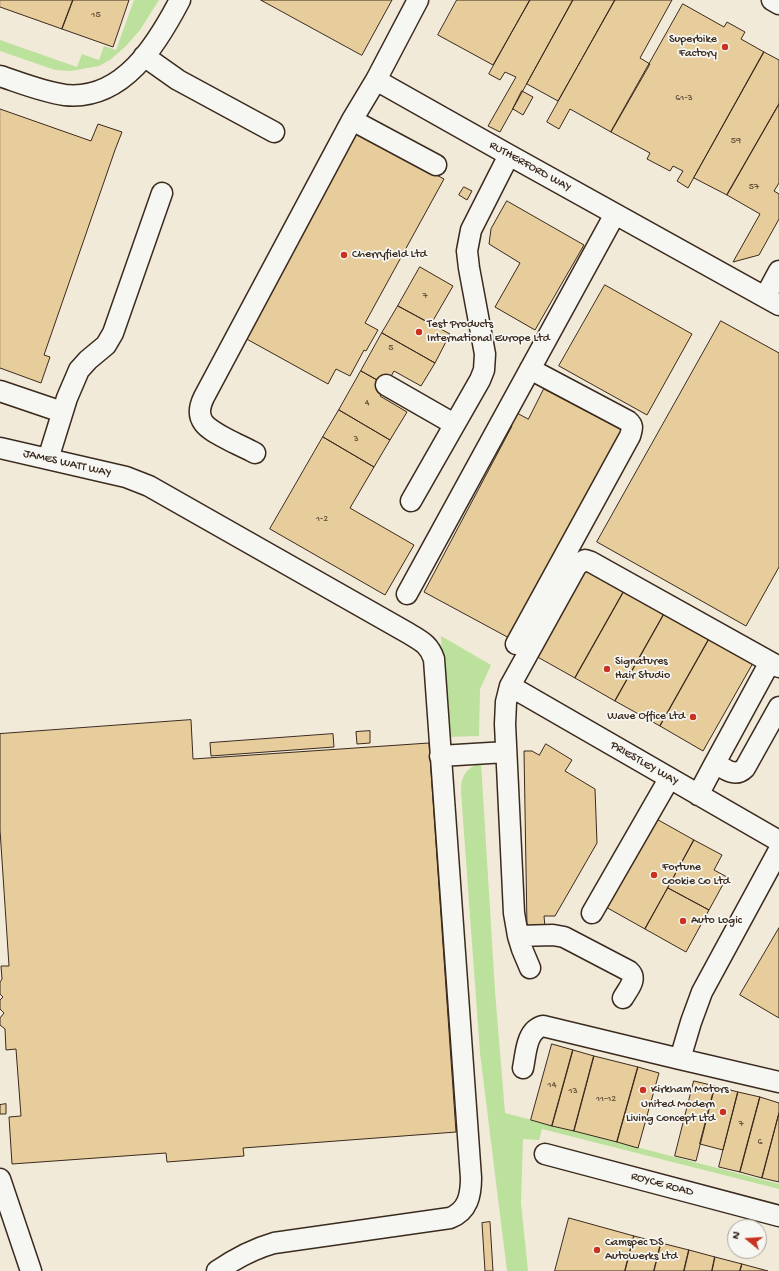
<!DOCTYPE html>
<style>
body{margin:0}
#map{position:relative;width:779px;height:1271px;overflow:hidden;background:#f6f6f2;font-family:"Gochi Hand",sans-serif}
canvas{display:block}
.north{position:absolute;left:727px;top:1219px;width:40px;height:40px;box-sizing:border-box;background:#f6f6f2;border:1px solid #aba49d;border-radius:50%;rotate:288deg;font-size:11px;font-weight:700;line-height:16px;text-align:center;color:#3b2a1e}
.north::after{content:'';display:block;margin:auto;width:14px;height:18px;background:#c8321e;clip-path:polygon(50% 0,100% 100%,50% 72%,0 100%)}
</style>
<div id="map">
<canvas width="779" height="1271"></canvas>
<div class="north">N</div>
</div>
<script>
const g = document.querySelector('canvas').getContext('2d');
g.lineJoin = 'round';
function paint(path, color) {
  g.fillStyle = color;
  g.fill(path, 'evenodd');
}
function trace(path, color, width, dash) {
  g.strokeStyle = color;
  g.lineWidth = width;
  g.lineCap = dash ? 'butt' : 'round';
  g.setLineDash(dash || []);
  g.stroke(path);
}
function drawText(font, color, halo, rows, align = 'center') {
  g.font = font + ' "Gochi Hand",sans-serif';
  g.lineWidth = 3.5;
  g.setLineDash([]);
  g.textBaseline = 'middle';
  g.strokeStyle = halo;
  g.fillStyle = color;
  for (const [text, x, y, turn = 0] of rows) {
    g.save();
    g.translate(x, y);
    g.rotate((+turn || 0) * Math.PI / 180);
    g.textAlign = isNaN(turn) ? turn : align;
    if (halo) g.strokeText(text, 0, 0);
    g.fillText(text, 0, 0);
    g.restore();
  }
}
paint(new Path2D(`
 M0,0H779V1271H0ZM735,1227H759V1251H735Z`), '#f2ead8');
paint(new Path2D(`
 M134,0H159L140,30L126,46L110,60L99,66L71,71L55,70L0,51V40L77,67L82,54L99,60L104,46L116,50Z
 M441,636L491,665L480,689L479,736L449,737L442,665Z
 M481,762L495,991L505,1113L779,1184V1189L542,1129L539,1140L523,1139L521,1203L528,1271H507L480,1053L461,792C461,775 466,769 481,762Z`), '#bce19c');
const building = new Path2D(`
 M0,0H73L62,29L0,7Z
 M73,0H129L113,47L62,29Z
 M261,0H392L362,55Z
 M457,0H530L493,65L438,35Z
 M530,0H573L500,132L488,126L516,77L505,72L500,80L489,74Z
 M573,0H615L558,101L527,84Z
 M615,0H672L640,58L650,64L611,132L570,109L559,129L547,122Z
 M683,4L724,27L727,22L745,32L741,39L764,52L688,188L677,181L683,171L673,166L670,171L647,159L650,153L611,132Z
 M764,52L779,60V104L727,195L694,178Z
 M522,91L533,97L523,115L513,109Z
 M779,104V183L774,191L779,194V219L759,255L733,262L760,214L727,195Z
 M0,109L91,141L98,124L122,132L115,150L44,355L50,357L41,383L0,368Z
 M356,131L444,179L365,323L378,330L366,351L364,350L350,376L336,369L328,384L243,337Z
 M464,187L472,191L467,200L459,195Z
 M507,201L584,245L535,330L495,307L520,263L489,244L491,229Z
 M420,267L453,286L431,324L398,306Z
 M605,285L692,334L647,415L559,366Z
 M398,306L450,334L435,363L382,333Z
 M721,321L779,353V567L746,626L597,542Z
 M382,333L435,363L421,386L394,371L386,385L361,371Z
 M361,371L386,385L380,396L407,412L390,440L339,410Z
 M544,389L622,430L511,639L424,592L512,426H510L517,413L528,419Z
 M339,410L390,440L374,467L323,437Z
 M323,437L374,467L350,508L414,545L385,595L270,529Z
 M583,567L624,591L575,678L534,655Z
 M624,591L664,614L615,701L575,678Z
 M664,614L709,639L660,726L615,701Z
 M709,639L753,663L703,751L660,726Z
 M191,720L193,759L429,743L456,1132L243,1148L244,1156L167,1162L166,1153L12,1164L9,1117L21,1116L16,1049L6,1050L5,1029L0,1025V1018L4,1013L0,1009V1000L3,997L0,994V982L2,979L1,966H9L0,830V734Z
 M370,731V743L357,744L356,732Z
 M333,734L334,747L211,756L210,743Z
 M546,744L572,760L565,771L595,789L597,843L555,916H544L545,927H527L524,751H532L539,755Z
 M653,817L694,840L645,929L604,906Z
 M694,840L722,855L714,870L727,877L709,910L668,888Z
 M668,888L709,910L686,952L645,929Z
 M779,928V1018L740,995Z
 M552,1044L573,1050L552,1126L531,1120Z
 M573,1050L594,1056L574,1131L552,1126Z
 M594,1056L638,1067L617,1142L574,1131Z
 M638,1067L659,1073L638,1148L617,1142Z
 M694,1081L715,1086L696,1161L675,1156Z
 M715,1086L738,1092L723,1150L700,1144Z
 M738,1092L760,1097L740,1172L719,1167Z
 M760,1097L779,1103V1113L762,1178L740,1172Z
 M6,1104V1114H0V1105Z
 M779,1113V1182L762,1178Z
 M569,1218L634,1236L625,1271H555Z
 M490,1222L493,1271H485L482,1223Z
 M634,1236L661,1243L654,1271H625Z
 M661,1243L689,1250L684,1271H654Z
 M689,1250L715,1257L712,1271H684Z
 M715,1257L742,1264L740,1271H712Z
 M742,1264L768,1271H740Z`);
paint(building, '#e8cd9c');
trace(building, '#3b2a1e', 1);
const minor = new Path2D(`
 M418,0L376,80L509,155L779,305
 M772,0L779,4
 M144,56L178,80L274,132
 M0,76C21,83 43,92 65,95C123,101 157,44 180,0
 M376,80L352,120L436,165
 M765,297L779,271
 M386,385L454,424
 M0,391L62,412
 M0,448L126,477L149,486L408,633C421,641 429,644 434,659L471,1178C471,1195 468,1211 450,1218L274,1243C253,1249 236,1258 217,1271
 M255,453C246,448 236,444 227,439C208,429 192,421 204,397L352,120
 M48,459L67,398L79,370L88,360L106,345L113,333L162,193
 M411,501L480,380L484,370L485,354L469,268L467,251L471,230L509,155
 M407,594L615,214
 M516,644L630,436C632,429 634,426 628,421L530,369
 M510,686L779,841
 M440,756L506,752
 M715,763L770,662
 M698,795L715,763C725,769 735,778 745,768L779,707
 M592,913L669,779
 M518,936L522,949L530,968
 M623,998C628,989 638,979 629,971L564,937L553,935L518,936L514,913L505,724L506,702L510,686L577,565L585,560L591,562L779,667
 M680,1059L779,1082
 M523,1068C526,1054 526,1030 543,1026L680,1059L691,1022L702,992L779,850
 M545,1154L779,1216
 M0,1179L31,1271`);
trace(minor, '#3b2a1e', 23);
trace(minor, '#f6f6f2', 20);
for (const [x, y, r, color] of [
 [725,47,4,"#c8321e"],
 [344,255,4,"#c8321e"],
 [419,332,4,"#c8321e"],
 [607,669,4,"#c8321e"],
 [693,717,4,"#c8321e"],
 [654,875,4,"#c8321e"],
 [683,921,4,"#c8321e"],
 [643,1090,4,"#c8321e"],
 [723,1112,4,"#c8321e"],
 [597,1250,4,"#c8321e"]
]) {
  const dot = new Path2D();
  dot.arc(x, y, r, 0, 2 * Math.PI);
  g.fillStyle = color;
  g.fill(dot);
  trace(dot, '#f6f6f2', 1.5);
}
drawText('10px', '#66533e', null, [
 ["15",96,15],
 ["61-3",684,98],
 ["59",736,141],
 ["57",754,187],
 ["7",425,296],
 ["5",391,348],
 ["4",367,403],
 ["3",356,439],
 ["1-2",322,519],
 ["14",552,1085],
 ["13",573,1091],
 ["11-12",606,1099],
 ["7",741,1124],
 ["6",760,1142]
]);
drawText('12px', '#3b2a1e', '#f6f6f2', [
 ["Superbike",717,40,"right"],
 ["Factory",717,54,"right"],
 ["Cherryfield Ltd",352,255],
 ["Test Products",427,325],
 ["International Europe Ltd",427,339],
 ["Signatures",615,662],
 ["Hair Studio",615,676],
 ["Wave Office Ltd",685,717,"right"],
 ["Fortune",662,868],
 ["Cookie Co Ltd",662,882],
 ["Auto Logic",691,921],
 ["Kirkham Motors",651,1090],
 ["United Modern",715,1105,"right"],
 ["Living Concept Ltd",715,1119,"right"],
 ["Camspec DS",605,1243],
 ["Autowerks Ltd",605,1257]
], 'left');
drawText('12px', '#3b2a1e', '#f6f6f2', [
 ["RUTHERFORD WAY",530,167,29],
 ["JAMES WATT WAY",67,464,13],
 ["PRIESTLEY WAY",644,764,30],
 ["ROYCE ROAD",662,1185,15]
]);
</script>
